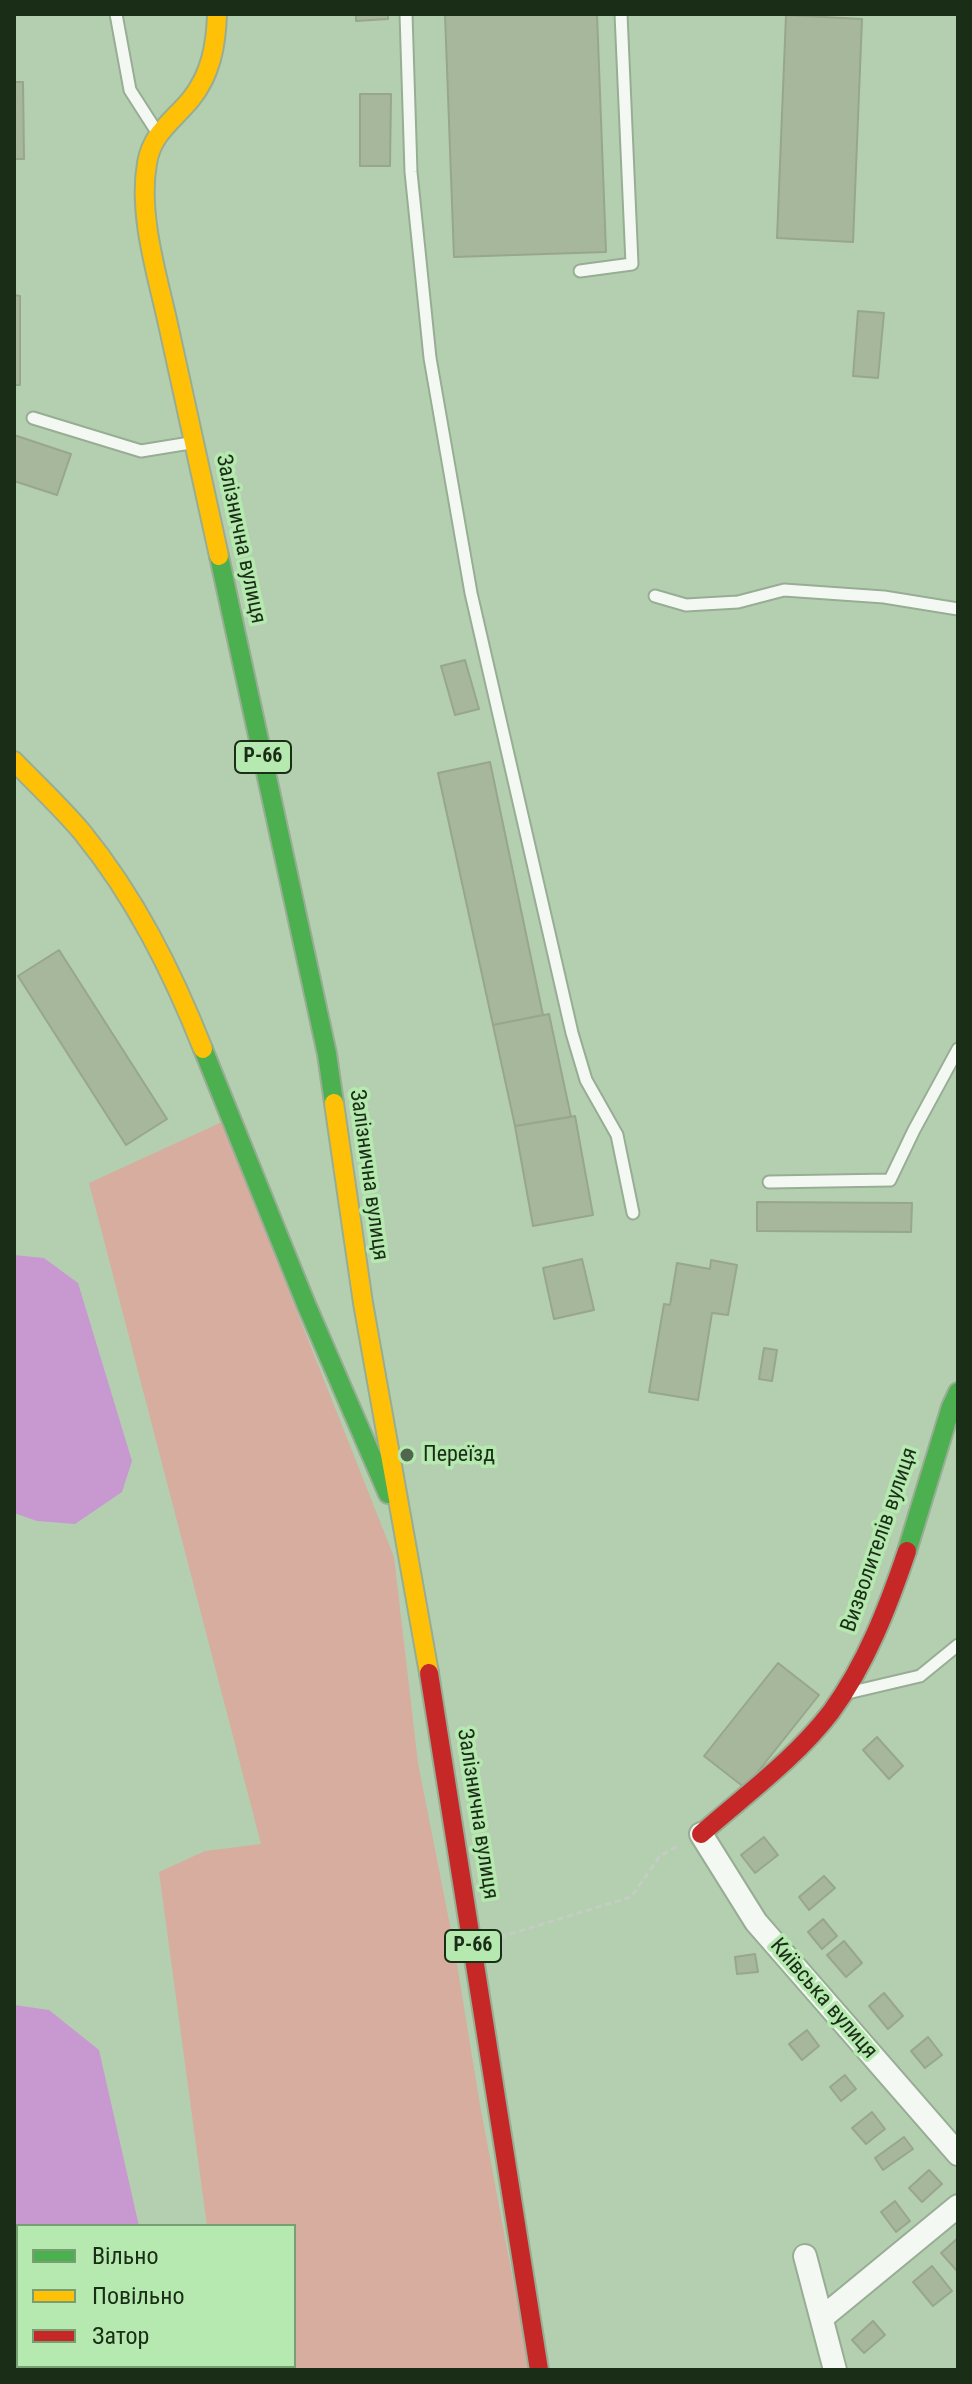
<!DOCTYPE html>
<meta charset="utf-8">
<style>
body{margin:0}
#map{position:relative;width:972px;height:2384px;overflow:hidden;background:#b4cfb0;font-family:"Roboto Condensed",sans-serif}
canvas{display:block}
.frame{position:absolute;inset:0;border:16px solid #1a2d17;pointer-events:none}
.legend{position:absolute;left:16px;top:2224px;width:280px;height:144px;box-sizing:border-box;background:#b6e9b0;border:2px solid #789e73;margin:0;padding:10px 14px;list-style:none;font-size:24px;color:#1a2d17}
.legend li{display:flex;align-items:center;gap:16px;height:40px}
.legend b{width:40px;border:2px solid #789e73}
</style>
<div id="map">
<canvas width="972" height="2384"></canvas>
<div class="frame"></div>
<ul class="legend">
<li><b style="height:10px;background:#4caf50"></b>Вільно</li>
<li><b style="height:10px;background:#ffc107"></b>Повільно</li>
<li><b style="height:10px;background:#c62828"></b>Затор</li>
</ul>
</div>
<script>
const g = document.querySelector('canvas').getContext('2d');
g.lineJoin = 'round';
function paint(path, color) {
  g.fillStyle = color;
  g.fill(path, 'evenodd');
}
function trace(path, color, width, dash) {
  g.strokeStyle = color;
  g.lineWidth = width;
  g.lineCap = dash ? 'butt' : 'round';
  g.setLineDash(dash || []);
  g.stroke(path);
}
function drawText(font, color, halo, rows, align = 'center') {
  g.font = font + ' "Roboto Condensed",sans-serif';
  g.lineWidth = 7;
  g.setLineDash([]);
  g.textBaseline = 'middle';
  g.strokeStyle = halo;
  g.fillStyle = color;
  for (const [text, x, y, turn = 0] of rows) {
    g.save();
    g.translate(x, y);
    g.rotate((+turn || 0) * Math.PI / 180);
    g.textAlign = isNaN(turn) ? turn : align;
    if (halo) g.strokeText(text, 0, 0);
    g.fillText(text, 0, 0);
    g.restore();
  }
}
paint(new Path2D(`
 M222,1122L394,1557L418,1763L454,1946L480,2105L530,2370H226V2366H294V2226H207L159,1872L205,1851L261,1844L89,1183Z`), '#d6ad9e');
paint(new Path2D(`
 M14,1255L44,1258L78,1283L132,1461L122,1492L75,1524L37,1521L14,1513Z
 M14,2005L49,2010L99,2050L139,2226H18V2366H171L172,2370H14Z`), '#c898d0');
const building = new Path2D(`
 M356,14H388V19L356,21Z
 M445,14H597L606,252L454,257Z
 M786,15L862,19L853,242L777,238Z
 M14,82H23L24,159H14Z
 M360,94H391L390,166H360Z
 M14,295L20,296V385H14Z
 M858,311L884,313L878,378L853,376Z
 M14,435L71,454L57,495L14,481Z
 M465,660L479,709L455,715L441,666Z
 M490,762L543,1015L493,1025L438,773Z
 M59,950L167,1119L126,1145L18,976Z
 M549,1014L571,1117L515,1126L493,1025Z
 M575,1116L593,1215L533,1226L515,1126Z
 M757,1202L912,1203L911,1232L757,1231Z
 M582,1259L594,1310L554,1319L543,1268Z
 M711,1260L737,1265L728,1315L712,1313L698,1400L649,1392L664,1304L670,1305L677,1263L710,1269Z
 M764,1348L777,1350L772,1381L759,1379Z
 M778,1663L819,1695L745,1788L704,1756Z
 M877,1737L903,1766L889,1779L863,1750Z
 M764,1837L778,1855L755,1873L741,1855Z
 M824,1876L835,1888L809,1910L799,1897Z
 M823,1919L837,1936L822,1949L808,1932Z
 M844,1941L862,1963L846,1977L827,1955Z
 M755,1954L758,1972L737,1974L735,1957Z
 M884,1993L903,2016L888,2029L869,2006Z
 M807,2030L819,2046L802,2060L789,2044Z
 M928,2037L942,2055L925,2068L911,2051Z
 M845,2075L856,2089L841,2101L830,2087Z
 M872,2112L885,2129L866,2144L852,2128Z
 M904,2137L913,2149L883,2170L875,2158Z
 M929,2170L942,2184L922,2202L909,2188Z
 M895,2201L910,2221L896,2232L881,2212Z
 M958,2238V2272L941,2253Z
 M932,2266L952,2291L933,2306L913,2282Z
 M873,2321L885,2335L864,2353L852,2340Z`);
paint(building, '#a7b79c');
trace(building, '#97a68c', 2);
const lane = new Path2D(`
 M116,14L130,90L155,129
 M406,14L411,172L430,358L471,593L572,1033L586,1080L617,1135L633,1213
 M580,271L632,264L621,14
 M33,418L141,451L190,443
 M655,596L686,605L738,602L784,590L884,597L958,609
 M769,1182L890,1180L914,1130L958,1049
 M852,1692L920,1676L958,1645`);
const street = new Path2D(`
 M701,1834L756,1922L958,2154
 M805,2256L835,2370
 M823,2317L958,2206`);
const fast = new Path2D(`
 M219,556L327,1054L334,1103
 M203,1049L306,1304L388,1494
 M907,1551L951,1407L958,1392`);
const slow = new Path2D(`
 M217,14C216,45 211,74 191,99C173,121 152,133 147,163C138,215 157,274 168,324C185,402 202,479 219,556
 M14,761C36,784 61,807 82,832C135,897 172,971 203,1049
 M334,1103L363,1303L429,1673`);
const jam = new Path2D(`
 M429,1673L539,2370
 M701,1834C745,1795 795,1759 831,1712C866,1664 888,1607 907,1551`);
trace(lane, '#97ad94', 15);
trace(street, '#97ad94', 26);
trace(fast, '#97ad94', 22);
trace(slow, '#97ad94', 22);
trace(jam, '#97ad94', 22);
trace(new Path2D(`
 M500,1937L631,1897L660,1856L678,1846`), '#c4ccc3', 3, [6, 4]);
trace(lane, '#f4f8f3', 11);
trace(street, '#f4f8f3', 22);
trace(fast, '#4caf50', 18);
trace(slow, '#ffc107', 18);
trace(jam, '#c62828', 18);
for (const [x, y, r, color] of [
 [407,1455,8,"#50664d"]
]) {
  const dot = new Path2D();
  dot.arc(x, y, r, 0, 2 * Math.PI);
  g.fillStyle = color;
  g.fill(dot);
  trace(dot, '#b6e9b0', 3);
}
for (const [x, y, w] of [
 [263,757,56],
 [473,1946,56]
]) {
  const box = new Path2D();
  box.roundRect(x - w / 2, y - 16, w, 32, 6);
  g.fillStyle = '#b6e9b0';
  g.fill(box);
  trace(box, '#1a2d17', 2);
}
drawText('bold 20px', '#1a2d17', null, [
 ["Р-66",263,757],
 ["Р-66",473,1946]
]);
drawText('22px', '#1a2d17', '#b6e9b0', [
 ["Залізнична вулиця",240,539,78],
 ["Залізнична вулиця",368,1175,82],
 ["Визволителів вулиця",880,1540,-71],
 ["Залізнична вулиця",477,1814,81],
 ["Київська вулиця",823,1999,49]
]);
drawText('22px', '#1a2d17', '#b6e9b0', [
 ["Переїзд",423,1455]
], 'left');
</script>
